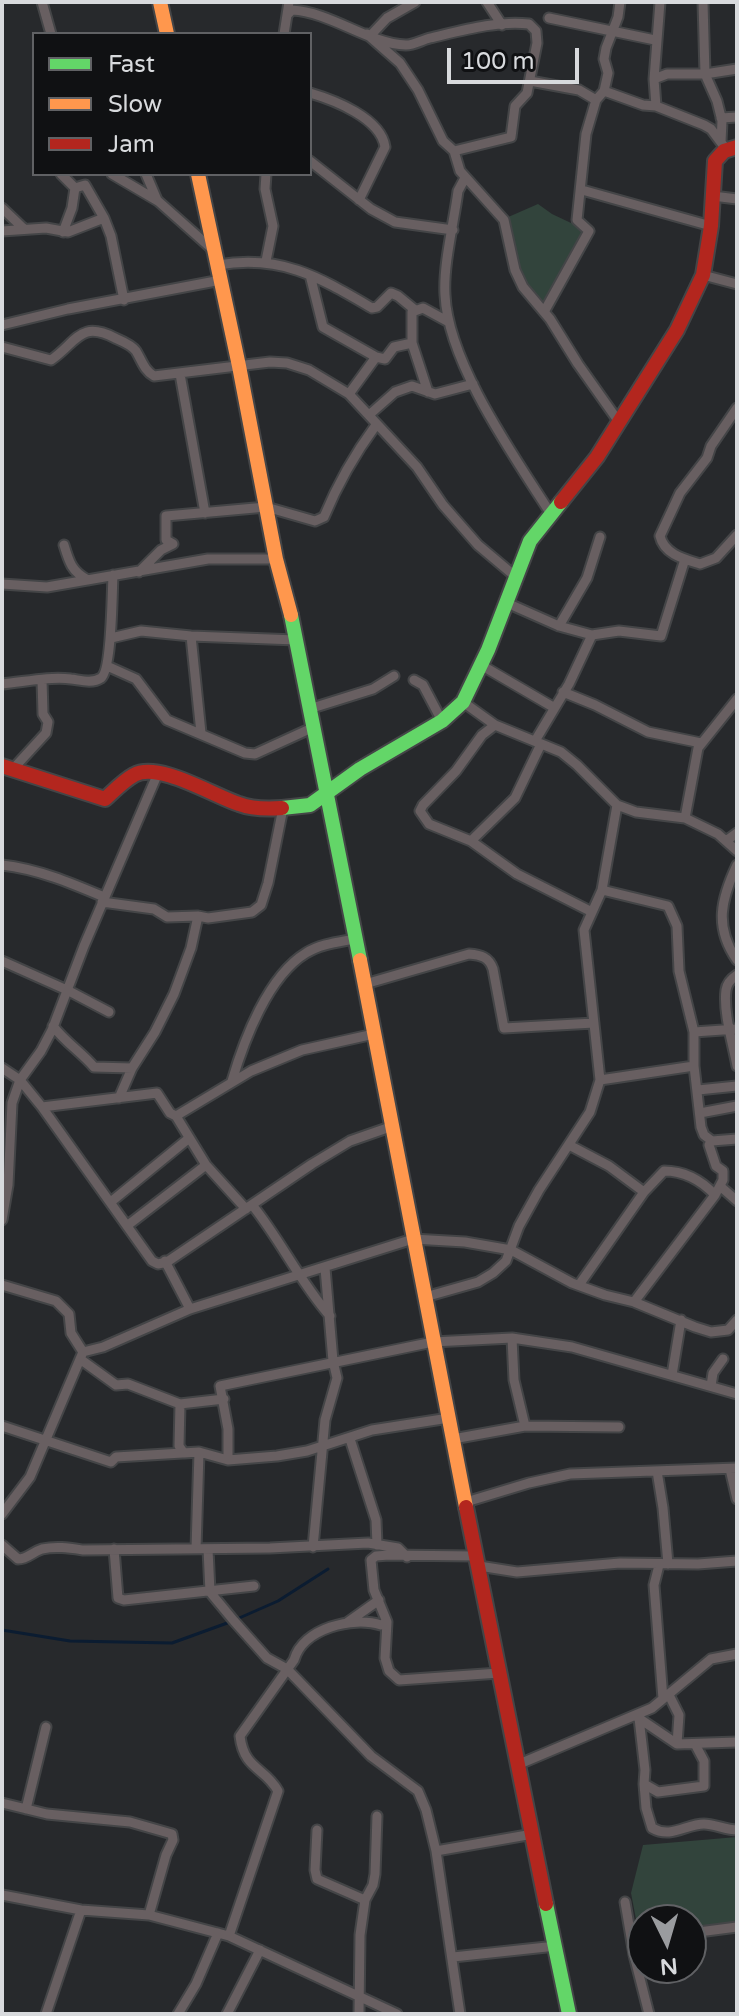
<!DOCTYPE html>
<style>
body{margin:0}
#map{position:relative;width:739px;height:2016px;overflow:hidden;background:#27292c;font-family:"Varela Round",sans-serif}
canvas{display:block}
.frame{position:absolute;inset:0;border:4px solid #d8dadd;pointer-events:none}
.legend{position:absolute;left:32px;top:32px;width:280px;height:144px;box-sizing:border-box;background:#101113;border:2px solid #606164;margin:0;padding:10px 14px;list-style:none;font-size:24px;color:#d8dadd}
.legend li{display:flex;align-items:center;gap:16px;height:40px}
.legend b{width:40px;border:2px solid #606164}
.north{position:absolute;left:627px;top:1904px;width:80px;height:80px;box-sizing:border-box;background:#101113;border:2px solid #606164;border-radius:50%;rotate:175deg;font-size:22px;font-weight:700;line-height:32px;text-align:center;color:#d8dadd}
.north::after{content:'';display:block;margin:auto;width:28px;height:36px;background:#9a9c9f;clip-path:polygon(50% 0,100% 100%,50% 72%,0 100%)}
.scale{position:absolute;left:447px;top:48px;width:132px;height:36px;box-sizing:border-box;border:4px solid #d8dadd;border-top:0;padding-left:10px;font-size:24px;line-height:28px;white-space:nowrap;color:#d8dadd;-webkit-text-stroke:6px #101113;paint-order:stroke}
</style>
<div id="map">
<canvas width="739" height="2016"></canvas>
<div class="frame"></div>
<ul class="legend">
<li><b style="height:10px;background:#63d668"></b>Fast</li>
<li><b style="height:10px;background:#ff974d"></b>Slow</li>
<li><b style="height:10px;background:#b3261e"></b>Jam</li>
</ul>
<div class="north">N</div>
<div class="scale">100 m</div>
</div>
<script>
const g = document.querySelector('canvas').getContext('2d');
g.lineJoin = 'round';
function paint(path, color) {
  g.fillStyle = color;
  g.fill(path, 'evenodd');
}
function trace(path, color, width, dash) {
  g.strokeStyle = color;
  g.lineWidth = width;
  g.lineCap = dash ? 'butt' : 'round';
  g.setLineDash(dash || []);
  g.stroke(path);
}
paint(new Path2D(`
 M538,204L552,214L588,231L544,307L525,285L506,218Z
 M737,1837V1924L691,1929V1920H643V1935H639L631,1893L643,1845Z`), '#32443c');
trace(new Path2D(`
 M237,1619L278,1601L328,1569
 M2,1630L70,1641L172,1643L230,1622`), '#0b1c31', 3);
const street = new Path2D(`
 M42,2L51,34
 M487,2L502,25
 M703,2L705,74L717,101L722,121L721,142
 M287,15L292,10C331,12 369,44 406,45C414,45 422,40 430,38C460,31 498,20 529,24L536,31L537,43L527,93L515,106L511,137L454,151
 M549,18L655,40
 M284,34L289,2
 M367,34L400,63L418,90L443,141L454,151L460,171L504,220L515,270L523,287L550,319L578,364L619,422
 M371,35L387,18L415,2
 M654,79L667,74H705L737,69
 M530,81L579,90L596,100L604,91L643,105L656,106L704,125L711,129L726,149
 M604,91L608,73L604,59L606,48L618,17L620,2
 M310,93C334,100 381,118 385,147L359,200
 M656,106L654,79L660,2
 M721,118L737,117
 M310,161L371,209L395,222L453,230
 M61,174L75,188L85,185L104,218L111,236L124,300
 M112,174L158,201L212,249
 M146,174L157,200
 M465,178L458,191C454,222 443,265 445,295C448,363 514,456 551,514
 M582,190L711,226
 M713,196L737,199
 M2,208L24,229
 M2,231L46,228L68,232L104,218
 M63,232L72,208L75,188
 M266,261L273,226L265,189L266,174
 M218,265C281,254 319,277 372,308L377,307L391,293L398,296L415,310
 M310,275L323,327L376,357
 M703,275L737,284
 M544,312L589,231L577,220L586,134L596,100
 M2,325L68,309L221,280
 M2,347L51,360C77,342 80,320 115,338C122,341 132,345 136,351C142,361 144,370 154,376L270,362L287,363L309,370L349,394L417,467L443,505L478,545L516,577
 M180,374L205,513
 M428,392L412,343V312L423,308L447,321
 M349,394L376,357L385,359L394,347L412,343
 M737,408L711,446L707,458L680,493L660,536C664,554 684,559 700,564L716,558L737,535
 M369,415L395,392L412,386L435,394L473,384
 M64,545C69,562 72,572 88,580
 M139,572L161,550L173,544L166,540V516L266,507L315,521L324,517C338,483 354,455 376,425
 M2,584L47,587L208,559H276
 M507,603L559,626L592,635L619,631L661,636L685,559
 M559,626L587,578L600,537
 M191,636L201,733
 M111,638L141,631L191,636L296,640
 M481,665L553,707
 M107,666L136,679L167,720L245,753L255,754L314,727
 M414,680L423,685L442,721
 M2,684C24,682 49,676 71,679C80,680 92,684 101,678C112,670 112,591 113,575
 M563,692L595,705L648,732L701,743
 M463,702L495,725L561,752L577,765L617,805L636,812L685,818L718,834L737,851
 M309,709L373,689L394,676
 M495,725L482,735L456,771L423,805L420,811L429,824L471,841L517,874L592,912
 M535,741L569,684L592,635
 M13,769L46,733L48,722L43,714L42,680
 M685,818L698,748L737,699
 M471,841L515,798L541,744
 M726,841L737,833
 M2,865C38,869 71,883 104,897
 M737,865C721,899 714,927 737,960
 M602,890L668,906L677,926L679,971L694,1032V1066L701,1127L704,1135L712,1141L709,1145L716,1166L723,1171V1180L715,1195L634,1302
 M102,902L154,909L167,917L198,916L208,918L252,912L261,905L268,883L283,808
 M2,961L67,990L109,1012
 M737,975C731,979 727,983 726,990C723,1012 733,1044 737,1066
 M365,984L469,954C481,955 489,957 493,969L504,1028L594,1023
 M53,1026C65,1042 81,1052 94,1067L132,1068
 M694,1032L737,1029
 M2,1068L20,1080L42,1107L152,1261L158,1264L167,1262L312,1164L350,1141L393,1126
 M600,1080L694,1066
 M232,1081C244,1040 268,976 306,953C320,944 339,942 354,939
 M698,1090L737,1086
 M119,1098L132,1068L155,1032L174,994L191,948L198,916
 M42,1107L157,1093L170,1113L176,1116L206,1165L246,1209
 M700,1113L737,1106
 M176,1116L251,1071L302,1050L374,1034
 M712,1141L737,1139
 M569,1145L609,1166L644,1192
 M720,1186L737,1201
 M112,1201L188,1139
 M253,1206C281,1241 300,1282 330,1316
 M2,1220L8,1185L12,1103L20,1080L41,1051L52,1030L84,946L158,773
 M128,1225L206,1165
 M165,1261L190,1309
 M2,1285L56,1301L69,1314L71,1333L83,1352
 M579,1285L644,1192L664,1171C684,1171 701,1180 715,1195
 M425,1297L478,1282L493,1273L506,1261L519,1226L539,1190L590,1112L600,1080L584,930L602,890L617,805
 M512,1338L514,1380L525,1426
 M83,1352L103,1347L190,1309L413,1239L465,1242L511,1250L572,1283L605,1295L634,1302L695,1327L711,1332L728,1330L737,1320
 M80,1359L116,1385L128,1384L180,1404L224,1399
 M672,1375L681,1320
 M711,1386L713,1373L723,1359
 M180,1404L179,1446L184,1453L199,1452L196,1549
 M2,1426L111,1462L116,1457L199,1452L228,1460L277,1456L307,1451L372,1430L449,1418
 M350,1439L376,1520L377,1545
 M453,1439L525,1426L619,1427
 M228,1460V1429L220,1386L433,1342L512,1338L572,1347L737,1394
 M730,1469L737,1499
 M657,1471L663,1508L668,1564
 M466,1502L529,1483L570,1474L737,1468
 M2,1514L30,1477L83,1352
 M2,1545L18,1559C28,1559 32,1552 42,1549C56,1546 69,1548 83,1550L270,1548L368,1543L398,1548L407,1557
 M313,1547L325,1420L337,1378L333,1361L325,1268
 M114,1549L118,1598L124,1600L254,1586
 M208,1549L210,1592L234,1621L267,1658L287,1669L371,1756L418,1791L426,1810L436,1851L460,2014
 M475,1556L389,1555L376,1556L371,1560L374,1590L387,1622L385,1658L389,1671L399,1680L499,1673
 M659,1565L654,1585L663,1699
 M479,1566L517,1572L620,1563L698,1564L737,1561
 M348,1622L379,1600
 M669,1695L679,1715L677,1744
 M637,1717L677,1744L737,1742
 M639,1718L645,1770L644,1784L658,1792L704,1786V1761L695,1744
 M517,1765L652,1708L711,1659L737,1654
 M644,1784L646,1808L652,1828C671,1839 686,1824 704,1824C714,1824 726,1830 737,1830
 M2,1803L47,1814L130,1822L172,1834L173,1840L166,1855L149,1915
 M26,1809L46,1727
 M317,1830L315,1870L317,1879L365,1900
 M436,1851L533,1834
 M2,1895L81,1910L149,1915L229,1936L397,2014
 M625,1902L634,1955L649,2014
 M691,1933L737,1927
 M229,1936L278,1791C265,1767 244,1770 240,1736L294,1660C303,1628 353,1616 381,1625L387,1622
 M453,1957L556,1946
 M46,2014L81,1910
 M178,2014L196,1984L218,1933
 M227,2014L260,1950
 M359,2014L360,1935L365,1900L373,1885L375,1874L377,1816`);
const fast = new Path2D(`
 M291,615L360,960
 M282,808L310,805L360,769L442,721L463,702L488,650L530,541L561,502
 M546,1904L569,2014`);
const slow = new Path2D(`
 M160,2L167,34
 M198,174L239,366L276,559L291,615
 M360,960L466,1507`);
const jam = new Path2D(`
 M561,502L597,457L677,330L703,275L711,226L715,161L724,151L737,147
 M2,766L105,799C114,791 123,781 134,775C158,761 214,796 239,804C252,809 268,809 282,808
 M466,1507L546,1904`);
trace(street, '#444547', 13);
trace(fast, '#444547', 18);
trace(slow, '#444547', 18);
trace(jam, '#444547', 18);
trace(street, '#685f61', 9);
trace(fast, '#63d668', 14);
trace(slow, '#ff974d', 14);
trace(jam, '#b3261e', 14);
</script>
